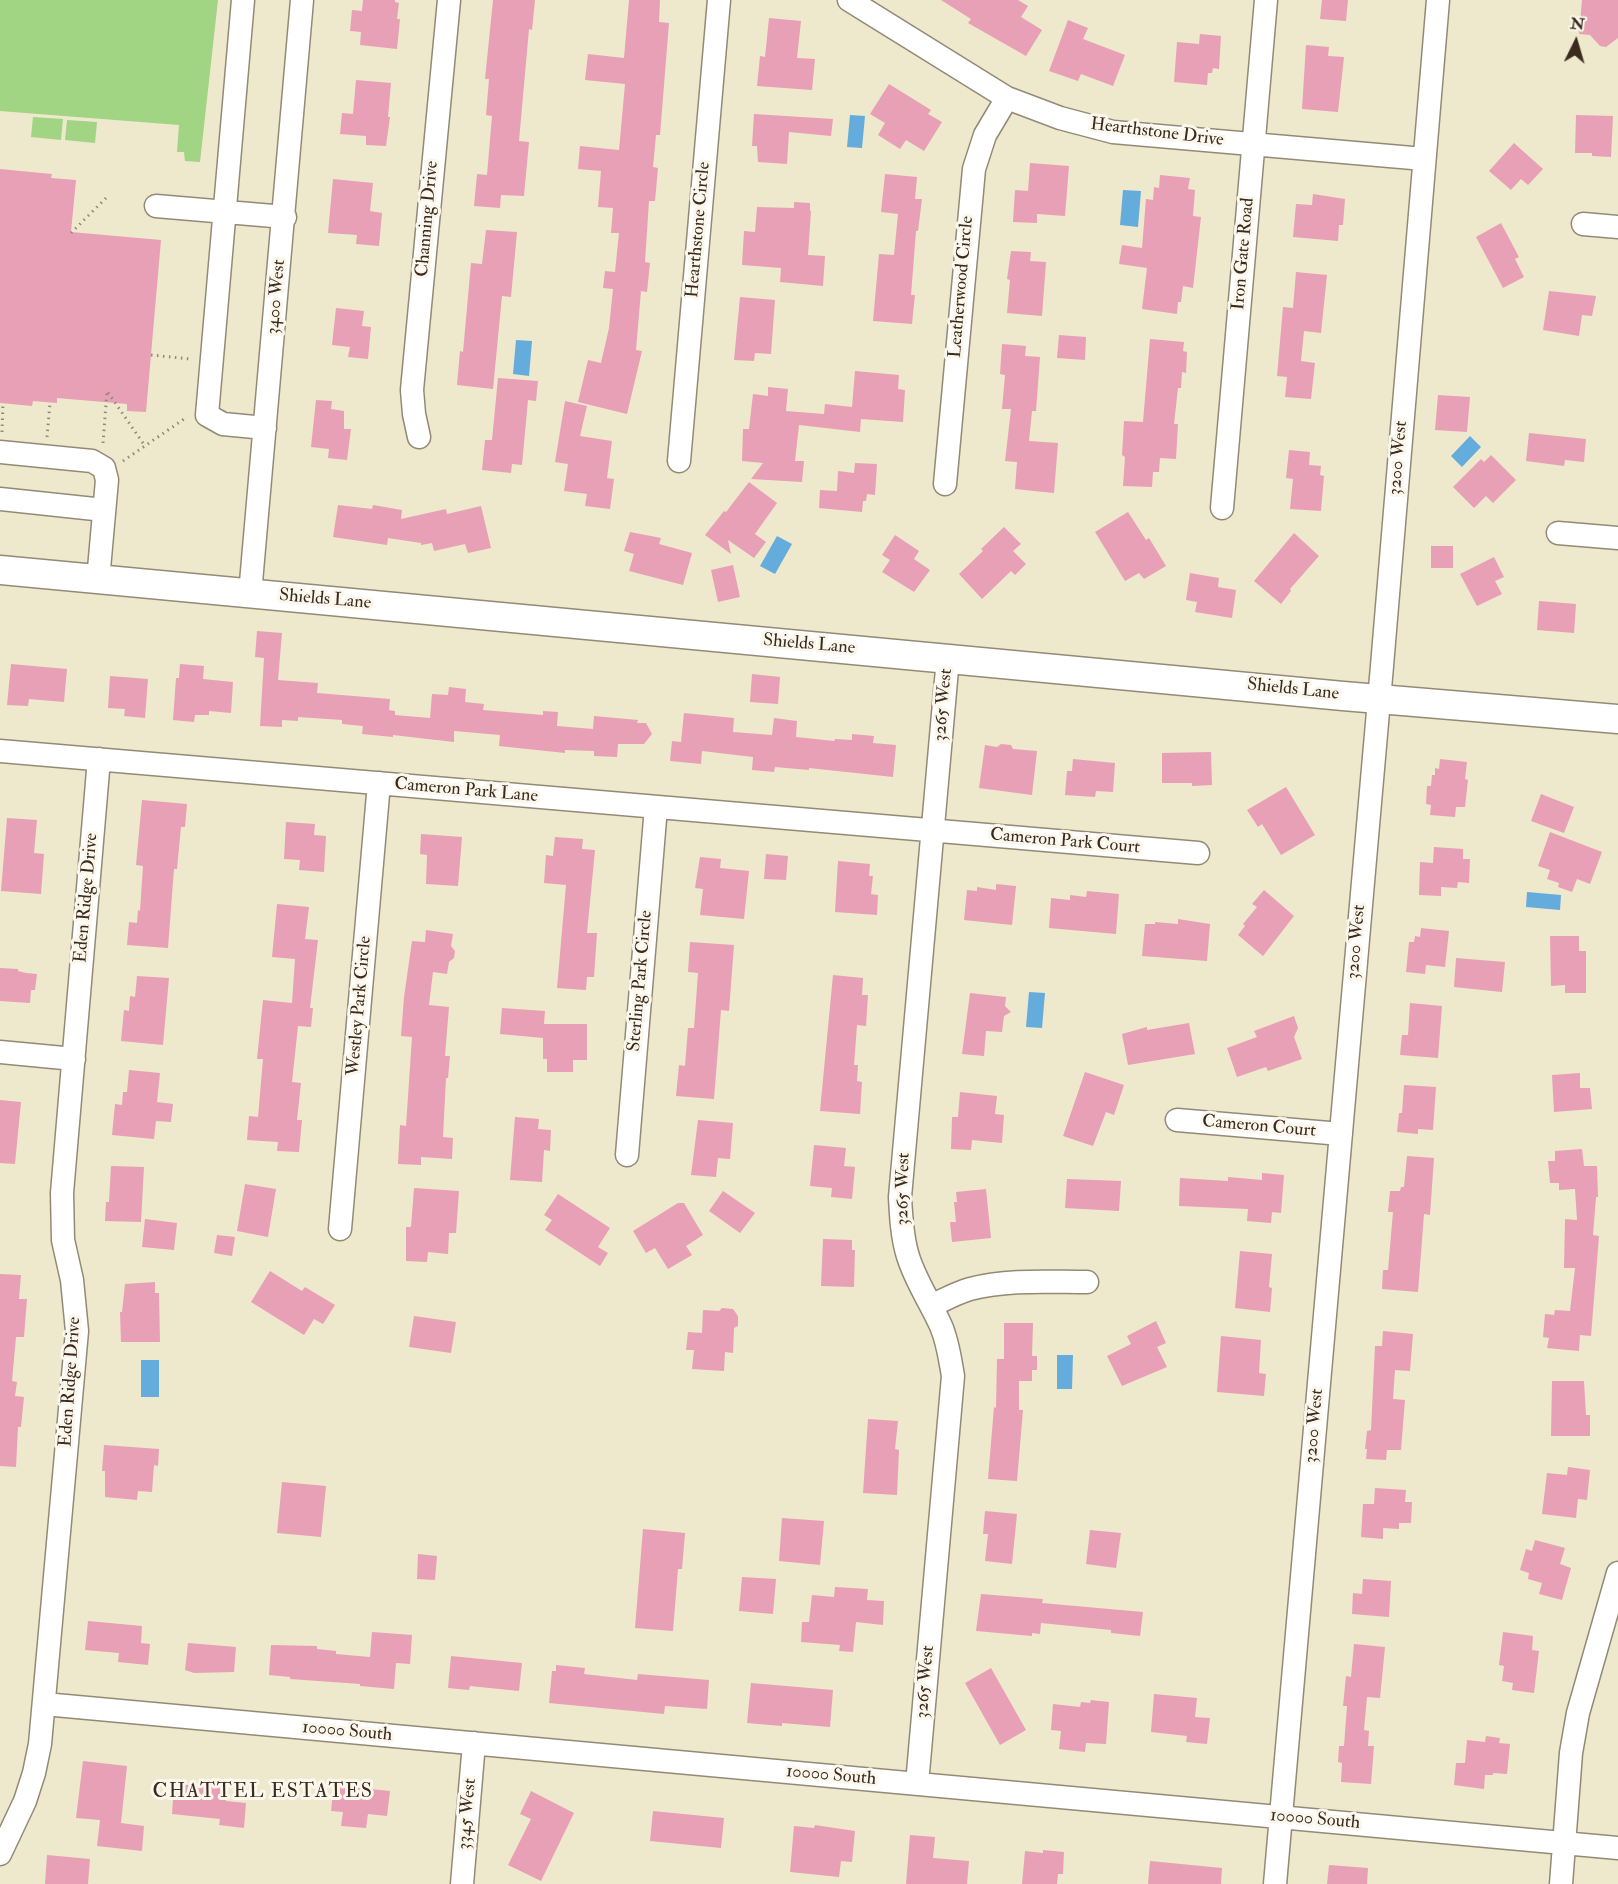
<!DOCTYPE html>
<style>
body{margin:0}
#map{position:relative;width:1618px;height:1884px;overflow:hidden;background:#eee8cd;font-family:"IM FELL Double Pica",serif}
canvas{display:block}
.north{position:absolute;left:1546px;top:12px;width:60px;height:60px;-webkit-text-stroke:4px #fbf7ec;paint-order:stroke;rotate:5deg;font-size:16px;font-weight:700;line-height:24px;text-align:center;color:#3b2a1e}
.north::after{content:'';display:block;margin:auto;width:21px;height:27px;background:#3b2a1e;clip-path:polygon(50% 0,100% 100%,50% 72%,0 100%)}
</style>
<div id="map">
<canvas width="1618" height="1884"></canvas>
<div class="north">N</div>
</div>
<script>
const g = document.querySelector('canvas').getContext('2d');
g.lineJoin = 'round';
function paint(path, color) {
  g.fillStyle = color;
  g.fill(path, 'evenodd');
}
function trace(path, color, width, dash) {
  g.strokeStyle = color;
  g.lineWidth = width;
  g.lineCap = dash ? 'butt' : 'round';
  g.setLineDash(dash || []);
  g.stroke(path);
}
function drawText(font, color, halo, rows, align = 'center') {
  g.font = font + ' "IM FELL Double Pica",serif';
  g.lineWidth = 6;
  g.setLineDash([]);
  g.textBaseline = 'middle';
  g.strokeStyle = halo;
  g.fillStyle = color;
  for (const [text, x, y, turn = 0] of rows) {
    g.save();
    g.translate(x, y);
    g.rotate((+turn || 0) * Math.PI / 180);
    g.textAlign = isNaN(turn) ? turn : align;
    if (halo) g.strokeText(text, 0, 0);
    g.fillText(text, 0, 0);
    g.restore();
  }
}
paint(new Path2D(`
 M0,0H218L200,162L185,161L184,152H177L179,125L0,111Z
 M33,117L63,119L61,140L31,137Z
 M67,120L97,122L95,143L65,140Z`), '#a1d483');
paint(new Path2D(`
 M850,115L865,116L862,148L847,147Z
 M1123,190L1141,191L1138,227L1120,225Z
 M516,340L532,341L529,376L513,374Z
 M1470,436L1481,447L1462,467L1451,456Z
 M777,536L792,544L775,574L760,566Z
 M1527,892L1561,895L1560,910L1526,907Z
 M1029,992L1045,993L1042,1028L1026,1027Z
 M1057,1355H1073L1072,1389H1057Z
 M141,1360H159V1397H141Z`), '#64acdb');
paint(new Path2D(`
 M363,0H395V2L399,3L397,19H400L397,49L360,45L361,32L350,31L352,10L362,11Z
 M493,0H535L532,30L529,29L519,141L529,142L524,196L501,195L500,208L474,206L477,174L487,175L492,116L486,115L489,79H485Z
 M629,0H660L659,22L669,23L660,135H656L653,167L658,168L655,201H649L645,262L650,263L647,292L641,291L636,350L642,351L627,414L578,402L588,360L601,363L609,328L613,289L603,288L605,271L615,272L619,233H611L613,208L598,207L601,171L578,169L580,146L619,150L625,84L585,80L588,54L624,58Z
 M941,0H1018L1028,6L1021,17L1042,30L1026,56L968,23L971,19Z
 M1322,0H1348L1346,21L1320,19Z
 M1582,0H1618V38L1606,47L1600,46L1590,35L1579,34Z
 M769,18L801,21L797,58L815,59L812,90L757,86L760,56L765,57Z
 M1068,20L1088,28L1083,39L1125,55L1113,86L1081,74L1078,81L1049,71Z
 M1200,34L1221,36L1219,69L1213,68L1212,73H1208L1207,85L1174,82L1177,42L1199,44Z
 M1306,45L1329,47L1328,56L1344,57L1338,112L1302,109Z
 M356,80L391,83L388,117H390L386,146L366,145V136L340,134L342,113L353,114Z
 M889,84L931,110L928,114L942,122L924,151L906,140L900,149L878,135L885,123L870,114Z
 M754,114L833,119L831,136L789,132L787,164L758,162L757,146H752Z
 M1576,115L1613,116L1611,157L1592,156V153H1575Z
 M1514,143L1543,169L1528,185L1521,179L1511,190L1489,171Z
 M1030,163L1069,166L1065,216L1037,214V223L1013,222L1015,190L1028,191Z
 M0,169L52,174L51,178L76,180L71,232L161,240L146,412L127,411V404L57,398V403L33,401L32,406L0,403Z
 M885,174L917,177L915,199H922L918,231H916L911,295H915L912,324L873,321L879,254L894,255L898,214L881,212Z
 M1160,175L1190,178L1188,189L1195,190L1193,216L1201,217L1193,288L1183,286L1181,302H1178L1177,314L1142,309L1147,268L1119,264L1122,245L1142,248L1146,199L1153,200L1154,187L1159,188Z
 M333,179L373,183L370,211L382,213L379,246L356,244L357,235L328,233Z
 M1313,194L1345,199L1343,225H1339L1338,241L1293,237L1296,204L1312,205Z
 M794,202L810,203V211H811L808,255L825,256L823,286L780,282L781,268L742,265L744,231L755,232L757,207L794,208Z
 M1501,223L1519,257L1515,259L1524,277L1503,288L1476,237Z
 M486,230L517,232L511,297L502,296L493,389L457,385L460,351L463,352L471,263L482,264Z
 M1011,251L1031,252L1030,261L1046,262L1042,316L1007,313L1010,280L1007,279Z
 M1296,272L1327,275L1321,333L1304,331L1301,361L1315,363L1311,399L1285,397L1287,377L1277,376L1283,307L1293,308Z
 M1549,291L1596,296L1592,316L1582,315L1579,336L1543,330Z
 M740,297L775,300L771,354L755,353L754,361L734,360Z
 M336,308L364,311L362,326L371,327L368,359L348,357L350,347L332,345Z
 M1059,335L1086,337L1085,360L1057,358Z
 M1150,339L1184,342L1183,351L1187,352L1186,373L1182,372L1181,388H1178L1174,424H1178L1176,459L1160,458L1159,472H1153L1152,487L1123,486L1125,457L1122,455L1124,421L1143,422Z
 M1002,344L1026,346L1025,356L1040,357L1036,411H1032L1029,441L1058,443L1054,493L1015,489L1017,462L1005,461L1011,409H1002L1005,375L1000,374Z
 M855,371L899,375L898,389L905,390L903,422L861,419L860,432L799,425L795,461H804L802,482L751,479L763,463L742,461L743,429H749L753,394L768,396V387L788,389L786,411L824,414L825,404L852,407Z
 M498,378L538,381L536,401L528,400L522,465L512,464L511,473L482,470L485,440H492Z
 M1438,395L1470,397L1467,432L1435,430Z
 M316,400L332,401L331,409L344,411V429H351L347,460L328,458L329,449L311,447Z
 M565,401L587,406L580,436L612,441L607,478L614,479L610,509L585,506L587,494L564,491L568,464L555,462Z
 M1529,433L1586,439L1584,462L1565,460L1564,466L1526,461Z
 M1289,450L1310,452L1309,465L1321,466L1320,475L1324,476L1321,511L1290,509L1293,479L1286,478Z
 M1491,455L1516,480L1493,503L1486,496L1474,508L1453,487L1481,459L1484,462Z
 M855,463L877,464L875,495L867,494L866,501H863L862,512L819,508L820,490L837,491L838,471L854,473Z
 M749,482L777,503L755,534L766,542L754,558L728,540L731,554L705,535L724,511L726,512Z
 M338,505L372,509L373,505L402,510L401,519L446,509L447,514L481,506L491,548L468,553L465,544L434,551L432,543L421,545V543L388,538L387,545L333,537Z
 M1128,512L1146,540L1149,538L1166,566L1144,579L1139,573L1125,581L1095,532Z
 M1004,527L1021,544L1013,551L1026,564L1015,575L1011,571L982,599L959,574L983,551L981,549Z
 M630,532L661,538L659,544L692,553L683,585L629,571L634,554L624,551Z
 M1294,533L1319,556L1290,589L1291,591L1281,604L1254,581Z
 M895,535L919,551L914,559L930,570L914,592L882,572L890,560L882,555Z
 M1431,546H1453V568H1431Z
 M1494,557L1504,577L1495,581L1502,594L1477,606L1460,574Z
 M733,565L740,597L718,602L711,570Z
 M1190,573L1219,578L1218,587L1236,590L1232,618L1195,612L1197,602L1186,600Z
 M1539,601L1576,604L1574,633L1537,630Z
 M257,631L282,633L278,680L318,683L317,693L390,699L389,710L395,711V715L430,718L432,694L448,695L449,687L466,689L465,702L484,704L483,710L543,715V711L558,712L557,726L593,729L594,716L638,720L637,723H646L652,734L644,744H618L617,757L594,756V751L565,750V753L499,746L500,735L454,731V742L393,735V737L362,734L363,726L342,724V720L298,717V721L282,720V727L260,726L264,658L255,657Z
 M11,664L67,669L64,702L29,699L28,706L7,705Z
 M180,664L204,666L203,679L233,682L231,713L209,711V715H195L194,722L173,720L176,678H179Z
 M752,674L780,677L778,704L750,702Z
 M110,676L148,679L145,718L124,716L125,709L108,708Z
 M684,713L734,718L733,732L772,735L774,718L797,721L796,737L834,741L835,739L852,740V734L874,736L873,743L896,745L893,777L809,768V770L775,767L774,772L752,770L753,757L702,751L701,764L670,761L672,741L681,742Z
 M1001,744L1011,745L1013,749L1037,751L1032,795L979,788L985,745L997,747Z
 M1211,752L1212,785L1192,786V783H1162V753Z
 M1073,759L1115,763L1113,792L1096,791L1095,797L1065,795L1067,771H1072Z
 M1440,759L1467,762L1465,779L1468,780L1465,807H1456L1455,817L1430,815L1431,805L1426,804L1427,786H1431L1432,775H1435V768L1439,769Z
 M1286,787L1315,835L1281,855L1262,824L1258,827L1247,810Z
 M1541,794L1574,807L1564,833L1531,821Z
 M142,800L187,804L185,827H181L177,869H174L168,948L127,945L129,922L137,923L138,910L140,911L143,866L136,865Z
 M7,818L37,820L34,853L44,854L41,894L1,891Z
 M286,822L315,824L314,835L326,836L324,872L299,870L300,860L284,859Z
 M1550,832L1602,852L1590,884L1577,879L1572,892L1558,887L1559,883L1547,879L1550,870L1538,866Z
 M421,834L462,837L458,886L426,884L427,855L420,854Z
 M555,837L583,839L582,849L595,850L587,933H597L594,977H587L586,990L557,988L566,885L544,883L546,855L553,856Z
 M1434,847L1463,849V859H1470L1469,883L1458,882L1457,888L1441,887V896L1419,895L1420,862L1433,863Z
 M766,854L788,856L786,880L764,879Z
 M700,857L721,859L720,868L749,871L744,919L700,915L703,889L695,888Z
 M838,861L870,864L869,876H873L871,894L878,895L877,915L835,912Z
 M996,884L1016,886L1012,925L964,920L967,890L977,891V887L996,890Z
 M1264,890L1294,916L1263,956L1238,935L1245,926L1243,924L1257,907L1252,904Z
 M1087,891L1119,894L1116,934L1049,928L1051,898L1070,900V895L1086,897Z
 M277,904L309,907L305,939L318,940L310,1008H313L311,1027L298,1026L292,1082L301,1083L297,1120H302L299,1152L277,1151L278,1142L247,1140L249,1116L258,1117L263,1059H257L263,1000L292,1003L295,959L272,957Z
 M1178,919L1210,924L1207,961L1142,956L1145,924H1155V922L1178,924Z
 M1421,928L1449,931L1445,967L1426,965L1425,974L1406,972L1409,942H1414L1415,936L1420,937Z
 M426,930L453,934L451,946L455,951L454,958L449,962L447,974L433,972L429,1005L449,1007L445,1056H450L448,1078H446L443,1137L453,1138L452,1159L421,1157V1165L398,1164L400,1125L406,1126L412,1037L401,1036L404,997L412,941L425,942Z
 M1550,936H1579V951H1586V993H1565V985L1551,986Z
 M690,942L734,945L729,1011L721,1010L714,1099L676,1096L679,1065L685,1066L688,1028H694L698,973L688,972Z
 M1456,958L1505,962L1502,992L1454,987Z
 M0,968L18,969V971L26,973L37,974L35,990H31L30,1003L0,1001Z
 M833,975L863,978L862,995H868L866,1026L857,1025L854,1065H858L857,1081L862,1082L860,1114L820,1111Z
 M137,976L169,978L163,1045L121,1041L124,1010L129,1011L130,996L135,997Z
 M970,993L1006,997L1005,1006L1011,1012L1004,1016L1002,1032L986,1031L984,1056L962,1054Z
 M1410,1003L1442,1006L1438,1058L1400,1055L1402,1035H1408Z
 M502,1008L545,1011L544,1024H587V1060H573V1072H547V1059H543V1038L500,1034Z
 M1294,1016L1298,1028L1294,1037L1302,1059L1268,1071L1266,1067L1237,1077L1227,1048L1257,1037L1254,1031Z
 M1189,1023L1195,1054L1128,1065L1122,1034L1147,1027V1030Z
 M129,1070L160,1073L157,1102L173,1104L171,1122L156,1121L154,1139L112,1135L115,1104L122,1105L123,1092H127Z
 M1085,1072L1124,1085L1114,1115L1106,1112L1093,1146L1063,1136Z
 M1580,1073V1088H1590L1592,1109L1554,1112L1552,1075Z
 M1404,1085L1436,1087L1433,1130L1418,1129V1134L1397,1132L1399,1113H1402Z
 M960,1092L997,1096L995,1114L1004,1115L1002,1143L972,1140L971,1150L951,1149L952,1117H958Z
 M0,1100L21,1102L15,1164L0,1163Z
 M515,1117L539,1119L538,1129L551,1130L550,1151L544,1150L542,1182L510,1180Z
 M698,1120L733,1123L730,1159L718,1158L716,1177L691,1175Z
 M814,1145L846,1148L844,1166L855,1167L852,1199L831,1197L832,1188L810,1186Z
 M1582,1149L1584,1166H1597L1598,1197H1596L1593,1235L1599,1236L1591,1336L1580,1335L1579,1351L1547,1348L1549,1338L1543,1337L1545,1314L1554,1315L1555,1310L1570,1311L1575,1268H1564L1565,1219L1577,1220L1575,1189L1559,1190V1183H1550L1548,1161H1555V1151Z
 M1407,1156L1434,1158L1430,1215L1424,1214L1418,1292L1382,1289L1383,1270H1388L1393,1212H1388L1390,1191H1400L1401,1187H1404Z
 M111,1166L144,1167L141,1222L105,1221L106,1202H109Z
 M1262,1173L1284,1175L1281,1213L1272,1212L1271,1223L1247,1221L1248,1209L1179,1206L1180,1178L1228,1181V1177L1262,1180Z
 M1067,1179L1121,1181L1119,1211L1065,1208Z
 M245,1184L276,1189L268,1237L237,1231Z
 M414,1188L459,1191L456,1233H449L448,1254L428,1252L427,1262L406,1261V1227H411Z
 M986,1189L991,1238L952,1242L950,1222H956L954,1202H957L956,1192Z
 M723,1191L755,1213L740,1233L709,1211Z
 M558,1194L610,1228L598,1247L608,1253L600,1266L545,1230L552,1220L544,1215Z
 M678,1203H684L703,1235L686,1246L692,1255L668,1269L655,1248L646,1253L633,1231Z
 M145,1219L177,1223L174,1250L142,1247Z
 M217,1235L235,1237L232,1256L214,1253Z
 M823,1239L852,1240V1250H855L854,1287L821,1286Z
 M1240,1251L1272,1254L1269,1287L1272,1288L1270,1312L1235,1308Z
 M270,1271L302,1291L305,1287L335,1305L323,1324L314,1319L304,1335L251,1302Z
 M0,1274L21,1275L19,1299H27L24,1337H16L12,1381L17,1382L15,1396L24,1397L21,1427H18L16,1467L0,1466Z
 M155,1282V1293H159L160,1342H121L120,1312H122L125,1284Z
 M722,1308L733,1309L738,1316V1326L734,1328L733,1353L725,1352L724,1371L692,1369L694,1350H686L688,1332L702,1333L703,1310L719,1311Z
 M414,1316L456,1322L451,1353L409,1347Z
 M1156,1321L1166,1343L1157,1347L1167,1367L1122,1386L1107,1356L1131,1344L1127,1336Z
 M1004,1323H1033L1032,1356H1037V1370H1032V1381H1019V1410H1023L1017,1481L988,1479L994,1407L996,1408L997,1359H1004Z
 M1383,1331L1413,1334L1410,1371L1395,1370L1393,1399L1405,1400L1401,1450H1387L1386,1460L1366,1459L1367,1449H1365L1367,1431L1371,1430L1375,1346H1382Z
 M1221,1336L1261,1340L1259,1373L1266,1374L1264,1396L1217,1392Z
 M1552,1381H1584L1586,1415H1590V1436H1551Z
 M868,1419L898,1421L895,1449L899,1450L897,1495L863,1493Z
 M104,1445L159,1449L158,1466L154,1465L152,1492L138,1491L137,1500L105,1497V1471H102Z
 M1568,1467L1590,1470L1587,1500L1578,1499L1576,1518L1542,1514L1547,1473L1567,1475Z
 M282,1482L326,1486L321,1537L277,1533Z
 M1375,1488L1406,1490L1405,1502H1412L1411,1523H1399V1529L1383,1528V1539L1361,1537L1363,1504H1374Z
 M985,1511L1017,1514L1012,1564L985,1561L988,1534H983Z
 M782,1518L824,1521L820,1565L779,1561Z
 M643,1529L685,1533L682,1569H678L673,1631L635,1628Z
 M1090,1530L1121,1533L1116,1568L1086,1564Z
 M1535,1540L1565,1548L1560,1564L1571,1568L1562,1600L1539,1594L1542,1583L1528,1579L1529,1573L1520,1570L1526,1549L1532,1551Z
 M418,1554L437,1556L435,1580L417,1579Z
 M742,1577L776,1579L773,1614L739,1611Z
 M1363,1579L1391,1581L1389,1617L1352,1614L1353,1593L1362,1594Z
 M835,1587L868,1589L867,1600L884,1601L883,1625L856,1622L853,1652L839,1651L840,1645L801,1642L802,1622H809L812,1595L834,1597Z
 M981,1594L1043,1599L1042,1603L1143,1612L1140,1636L1111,1633V1630L1041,1623L1040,1634L1032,1633V1636L976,1631Z
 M88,1621L142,1626L141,1643L150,1644L148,1665L118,1662L119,1653L85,1650Z
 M372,1632L412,1635L410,1664L396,1663L394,1689L360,1686V1684L290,1679V1677L269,1675L271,1645L317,1646V1649L336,1651V1654L370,1657Z
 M1503,1632L1533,1636L1532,1650L1539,1651L1534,1693L1512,1690L1513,1683L1502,1681L1504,1666L1499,1665Z
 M188,1643L236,1647L234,1672L194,1673L185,1670Z
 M1354,1644L1385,1647L1380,1698L1367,1697L1364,1730L1369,1731L1368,1746H1374L1371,1784L1341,1782L1342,1763L1338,1762L1339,1746H1344L1347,1706H1343L1346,1676L1351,1677Z
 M451,1656L522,1663L519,1691L470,1686L469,1690L448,1688Z
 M556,1665L585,1668L584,1674L637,1680L638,1674L709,1680L707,1709L665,1706L664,1714L549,1703L552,1671H556Z
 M991,1668L1026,1730L1000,1745L965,1683Z
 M751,1683L833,1690L830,1727L782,1723V1726L747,1723Z
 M1154,1694L1197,1698L1195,1717L1210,1718L1207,1744L1186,1742L1187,1736L1151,1732Z
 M1091,1700L1109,1702L1106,1744L1086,1743L1085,1752L1059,1749L1061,1731L1051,1730L1053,1704L1080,1707L1081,1702L1090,1703Z
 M1486,1736L1500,1738L1499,1743L1510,1744L1507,1774L1493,1773V1775H1485L1484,1789L1454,1785L1456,1763H1465L1467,1740L1485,1742Z
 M83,1761L127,1766L121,1823L144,1826L142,1851L97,1846L100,1820L76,1818Z
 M334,1781L372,1785L371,1789L390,1791L387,1816L368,1814L366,1828L341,1826L343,1812L331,1811Z
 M174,1784L227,1788L226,1801L246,1803L244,1828L219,1825L220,1819L172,1814Z
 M531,1791L574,1813L541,1881L508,1865L531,1819L520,1814Z
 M653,1811L724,1818L721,1848L650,1841Z
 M815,1825L855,1831L852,1862L841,1861L839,1877L790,1872L794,1826L814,1828Z
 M910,1835L935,1837L933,1858L969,1861L967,1884H906Z
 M1043,1850L1064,1852L1063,1874H1058L1057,1884H1022L1025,1851L1043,1853Z
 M47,1855L90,1859L88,1884H45Z
 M1150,1861L1222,1868L1221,1884H1148Z
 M1329,1865L1368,1868L1367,1884H1327Z`), '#e8a0b6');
const minor = new Path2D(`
 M243,0L207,415L223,424L265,428
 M849,0L1007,98L1060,118L1113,132L1424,159
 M156,206L285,217
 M1583,224L1618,227
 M419,437L414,414L412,390L449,0
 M0,452L92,461L104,468L107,480L98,580
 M679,461L719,0
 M945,484L974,169L985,135L1007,98
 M0,499L104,510
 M1222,508L1266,0
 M1558,533L1618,538
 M250,594L302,0
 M0,751L1198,853
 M0,1052L74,1059
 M1177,1120L1341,1134
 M627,1155L656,807
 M340,1229L379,783
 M931,1306C944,1300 956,1293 970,1289C1008,1279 1048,1282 1087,1282
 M44,1704L1618,1848
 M917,1784L953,1376C950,1359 948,1342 941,1326C930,1301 914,1279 907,1253C902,1235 901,1217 900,1197L948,658
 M0,1854L25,1801L34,1773L40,1744L77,1331L72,1280L63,1240L62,1193L99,759
 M462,1884L474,1743
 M1275,1884L1382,666L1438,0
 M1561,1884L1571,1753L1578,1713L1618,1573`);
const major = new Path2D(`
 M0,570L1343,696L1618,719`);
trace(minor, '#948976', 25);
trace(major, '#948976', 31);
trace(new Path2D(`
 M71,233L106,198
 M151,355L190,359
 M2,432L3,403
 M47,437L50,403
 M103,443L107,391L145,446
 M123,461L187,417`), '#948976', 3, [1.5, 4.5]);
trace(minor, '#fff', 22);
trace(major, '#fff', 28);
drawText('18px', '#3b2a1e', '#fbf7ec', [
 ["Hearthstone Drive",1157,133,7],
 ["Channing Drive",428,219,-85],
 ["Hearthstone Circle",699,230,-85],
 ["Iron Gate Road",1244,254,-85],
 ["Leatherwood Circle",962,287,-85],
 ["3400 West",277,297,-85],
 ["3200 West",1399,458,-85],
 ["Shields Lane",325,600,5],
 ["Shields Lane",809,645,5],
 ["Shields Lane",1293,690,6],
 ["3265 West",944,705,-85],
 ["Cameron Park Lane",466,791,5],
 ["Cameron Park Court",1065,842,5],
 ["Eden Ridge Drive",87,898,-85],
 ["3200 West",1357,942,-85],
 ["Sterling Park Circle",641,981,-85],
 ["Westley Park Circle",360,1006,-85],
 ["Cameron Court",1259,1127,5],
 ["3265 West",904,1189,-89],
 ["Eden Ridge Drive",71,1382,-86],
 ["3200 West",1315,1426,-85],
 ["3265 West",926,1682,-85],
 ["10000 South",347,1732,5],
 ["10000 South",831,1776,5],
 ["3345 West",468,1814,-85],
 ["10000 South",1315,1820,5]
]);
g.letterSpacing = '1.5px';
drawText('20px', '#3b2a1e', '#fbf7ec', [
 ["CHATTEL ESTATES",263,1793]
]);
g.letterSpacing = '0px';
</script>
